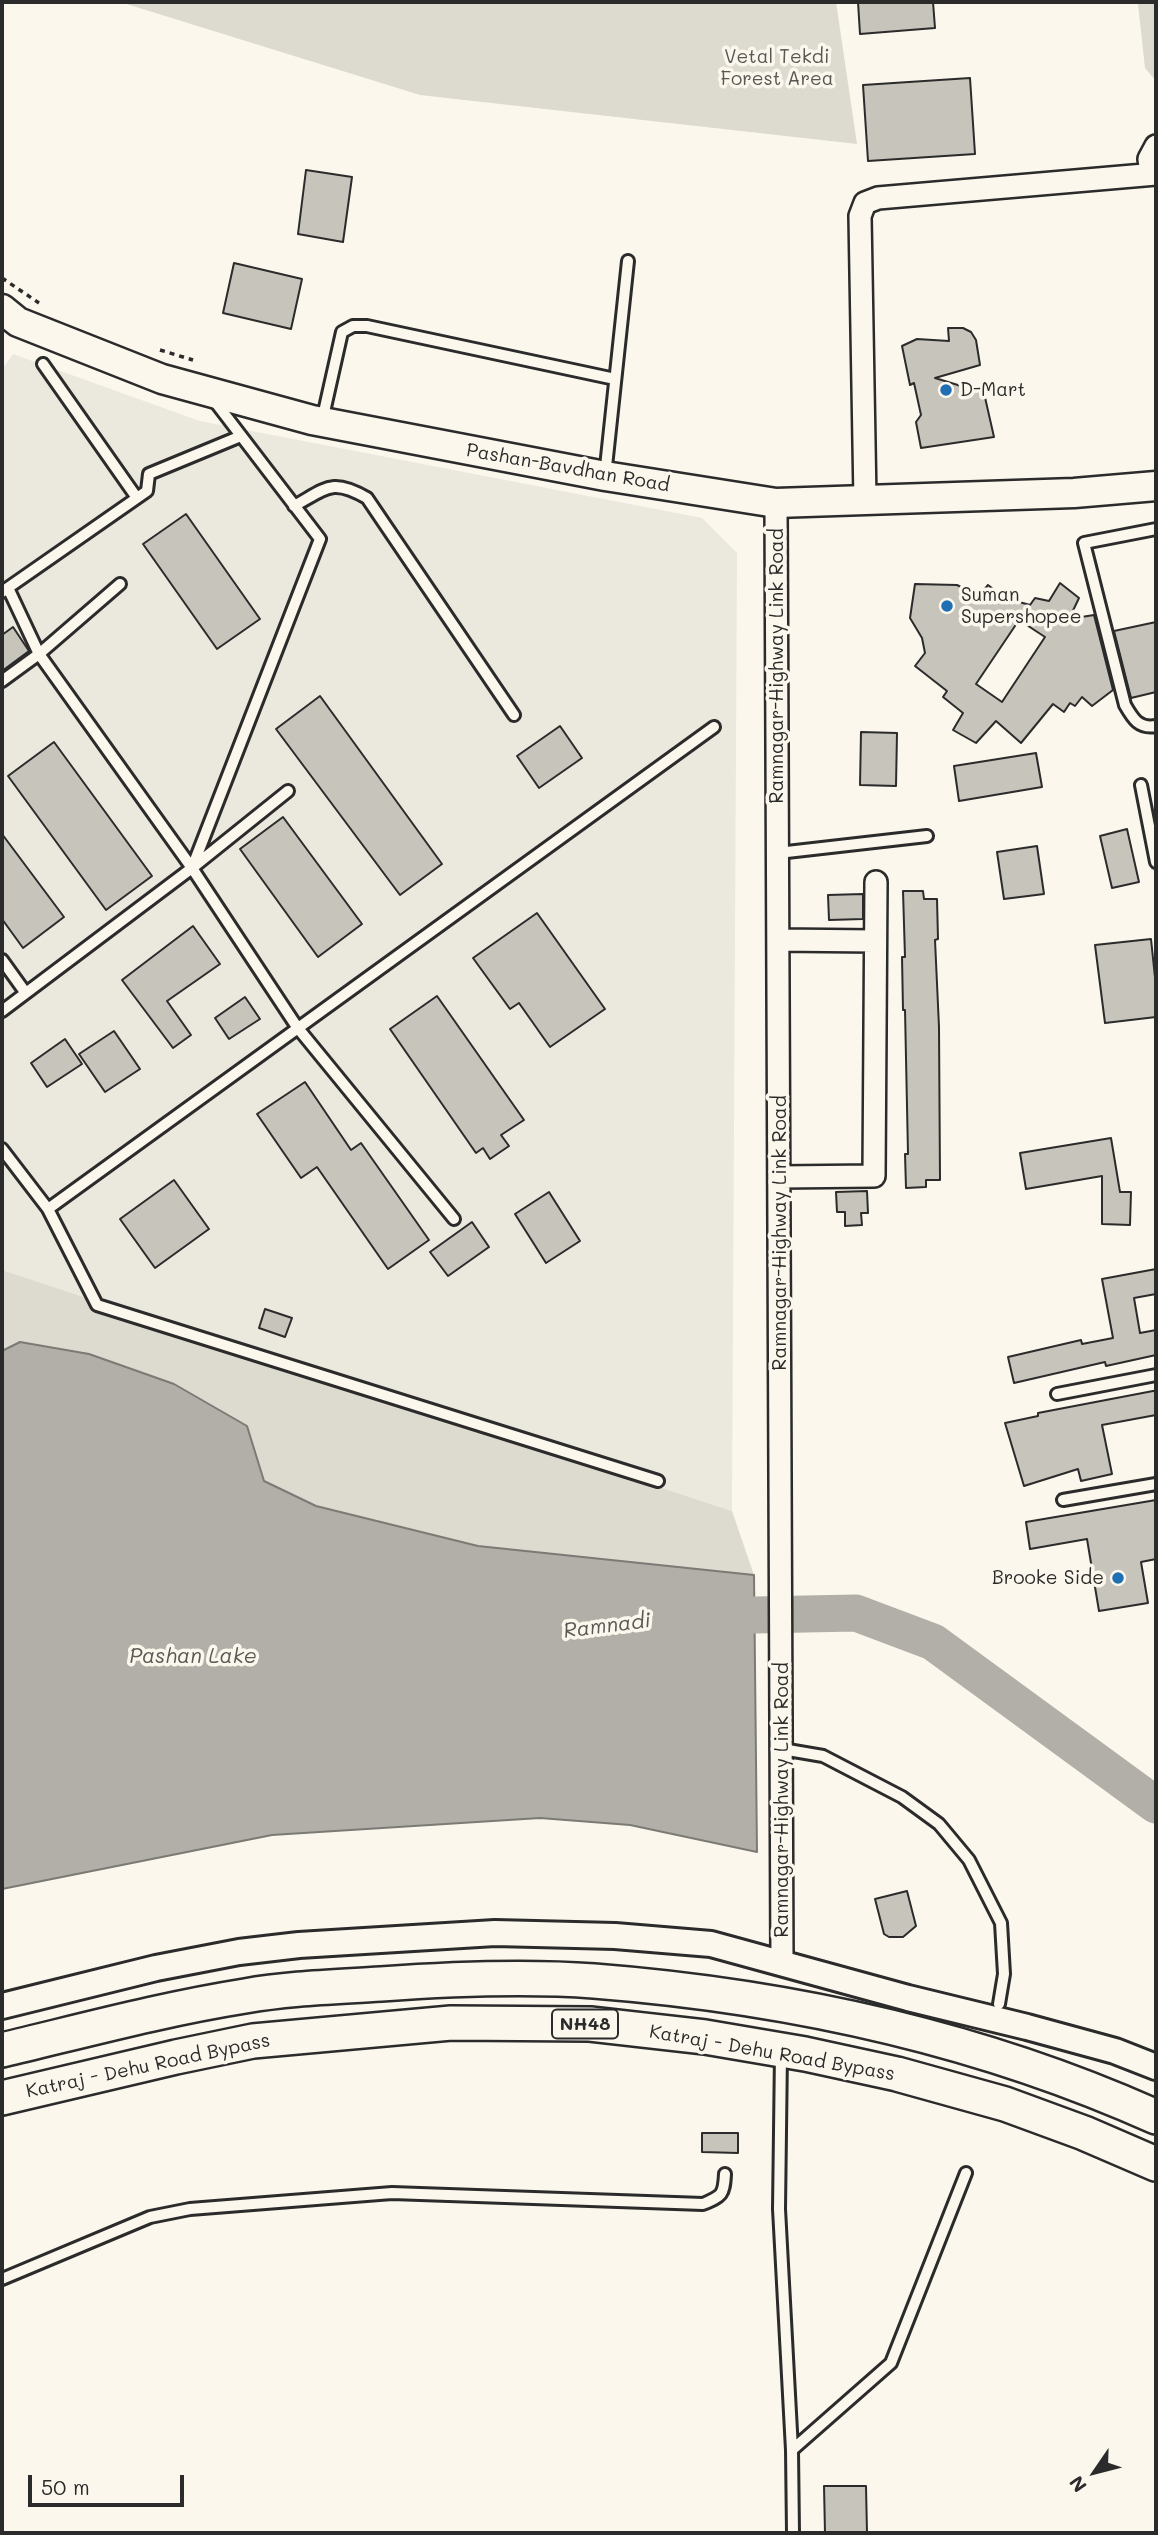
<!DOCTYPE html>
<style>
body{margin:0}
#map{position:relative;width:1158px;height:2535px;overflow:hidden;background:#fbf7ec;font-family:Mali,sans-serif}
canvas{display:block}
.frame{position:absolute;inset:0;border:4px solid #2b2b2b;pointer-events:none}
.north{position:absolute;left:1060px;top:2437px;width:70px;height:70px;-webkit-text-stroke:5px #fbf7ec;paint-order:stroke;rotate:235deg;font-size:19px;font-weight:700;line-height:28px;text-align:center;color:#2b2b2b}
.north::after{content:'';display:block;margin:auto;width:24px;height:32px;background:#2b2b2b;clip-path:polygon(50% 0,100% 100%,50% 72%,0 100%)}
.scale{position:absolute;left:28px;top:2475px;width:156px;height:32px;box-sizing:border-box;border:4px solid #2b2b2b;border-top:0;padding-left:9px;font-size:21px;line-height:24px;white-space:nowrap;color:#2b2b2b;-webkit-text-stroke:5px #fbf7ec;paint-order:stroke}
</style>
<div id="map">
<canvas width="1158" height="2535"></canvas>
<div class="frame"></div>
<div class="north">N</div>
<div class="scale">50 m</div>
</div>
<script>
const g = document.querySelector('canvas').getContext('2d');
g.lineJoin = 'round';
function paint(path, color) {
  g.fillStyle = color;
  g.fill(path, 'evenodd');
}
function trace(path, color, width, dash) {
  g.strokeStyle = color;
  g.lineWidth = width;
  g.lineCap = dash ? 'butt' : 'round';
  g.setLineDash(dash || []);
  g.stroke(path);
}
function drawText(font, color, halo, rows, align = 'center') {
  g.font = font + ' Mali,sans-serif';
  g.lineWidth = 7;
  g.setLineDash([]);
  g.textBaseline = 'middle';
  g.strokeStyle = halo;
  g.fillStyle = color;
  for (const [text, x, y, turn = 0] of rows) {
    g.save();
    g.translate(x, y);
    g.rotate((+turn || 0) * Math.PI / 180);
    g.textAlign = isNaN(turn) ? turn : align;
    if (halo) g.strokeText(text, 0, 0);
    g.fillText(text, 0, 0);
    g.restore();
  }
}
paint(new Path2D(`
 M13,354L200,421L702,518L737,553L732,1511L2,1270V369Z`), '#ebe8de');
paint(new Path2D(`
 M120,2H836L857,144L420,95Z
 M1156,3V81L1145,68L1138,4Z
 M2,1270L732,1511L754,1575L478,1546L316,1506L264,1481L247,1426L174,1384L89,1354L20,1342L2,1351Z`), '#dddad0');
const water = new Path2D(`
 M20,1342L89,1354L174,1384L247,1426L264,1481L316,1506L478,1546L754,1575L757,1852L630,1825L540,1818L272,1835L2,1889V1351Z`);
paint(water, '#b1afa7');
trace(water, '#7b7a75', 2);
trace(new Path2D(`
 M705,1616L856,1613L933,1642L1156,1805`), '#b1afa7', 37);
const building = new Path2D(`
 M858,2H933L935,28L860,34Z
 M970,78L975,154L868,161L863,85Z
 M306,170L352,177L343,242L298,234Z
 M234,263L302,279L291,329L223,313Z
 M948,328H963L971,332L976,340L980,365L935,378L984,393L994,437L921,448L916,422L921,415L914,383L910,385L902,346L917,339L949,341Z
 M186,514L260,619L217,649L143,544Z
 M1060,583L1079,598L1069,619L1094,615L1113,690L1092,706L1082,697L1075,706L1070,703L1064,712L1053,704L1021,743L996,721L976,743L953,730L963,713L943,697L947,691L915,666L925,653L922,638L910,618L915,584L957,585L979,596L988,585L1005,598L1030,605L1035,598L1049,601ZM1019,620L1045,637L1002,702L976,684Z
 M1156,622V692L1131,698L1114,631Z
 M13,627L29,651L2,671V635Z
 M320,696L442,864L400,895L276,729Z
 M560,726L582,758L539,788L517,756Z
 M861,732L897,733L896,786L860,785Z
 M54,742L152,876L106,910L8,776Z
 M1036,753L1042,787L959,801L954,766Z
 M283,817L362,924L318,957L240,849Z
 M1127,829L1139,882L1112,888L1100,836Z
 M2,834L64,917L23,948L2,919Z
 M1037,846L1044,894L1004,899L997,852Z
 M903,891H923L924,899H937L938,939L935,940L939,1027L940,1180H926V1187L906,1188L905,1154H908L905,1010H903L902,957H905Z
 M863,894V919L829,920L828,895Z
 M537,913L605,1009L550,1047L519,1003L510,1009L473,958Z
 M193,926L220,964L167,1001L191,1035L173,1048L122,980Z
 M1151,939L1156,987V1017L1105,1023L1095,945Z
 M437,996L524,1120L501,1135L509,1146L490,1159L483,1148L476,1153L390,1029Z
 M245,997L260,1019L229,1039L215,1018Z
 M114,1031L140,1069L105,1092L79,1054Z
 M65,1039L82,1064L47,1087L31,1063Z
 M305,1082L351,1150L361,1143L429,1240L388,1269L317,1167L301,1178L257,1114Z
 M1111,1138L1120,1192H1131L1130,1225L1102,1224V1176L1026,1189L1020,1153Z
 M174,1180L209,1229L155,1268L120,1219Z
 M867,1191L868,1213H861L862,1225L845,1226V1212H837L836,1192Z
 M549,1192L580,1241L546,1263L515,1214Z
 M472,1222L489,1247L448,1276L430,1252Z
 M1156,1269V1294L1134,1298L1140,1333L1156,1330V1355L1106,1366L1105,1362L1014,1383L1008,1357L1081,1340L1082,1344L1113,1338L1102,1279Z
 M265,1309L292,1318L285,1337L259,1328Z
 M1153,1391H1156V1415L1102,1425L1112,1474L1081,1481L1078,1469L1024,1486L1005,1423L1038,1416V1413Z
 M1156,1500V1559L1141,1562L1148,1603L1099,1611L1087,1539L1030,1549L1026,1522Z
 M907,1891L916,1926L903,1937H889L884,1934L875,1899Z
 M702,2133H738V2153L702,2152Z
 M824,2486H866L867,2533H825Z`);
paint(building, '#c7c4bc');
trace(building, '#2b2b2b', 2);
const service = new Path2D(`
 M43,364L137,498
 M322,421L342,332L353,326H367L615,379
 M605,476L628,261
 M294,506C327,488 332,478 367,498L514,715
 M1156,529L1084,543L1125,705C1133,719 1139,729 1156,726
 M8,588L39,654L192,868L297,1027L454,1219
 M2,592L147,491L149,474L241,436
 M2,681L39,654L120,584
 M1141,785L1156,862
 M778,853L927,836
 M192,868L320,539L213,399
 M2,960L25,992
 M2,1011L192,868L288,791
 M2,1149L48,1209L97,1305L658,1481
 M48,1209L714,727
 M1057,1394L1156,1375
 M1063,1500L1156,1484
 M782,1749L823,1756L902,1797L939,1824L969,1860L1001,1923L1004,1974L999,2004
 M781,2053L779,2209L792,2450L793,2533
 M2,2279L150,2217L190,2209L392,2193L703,2204C722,2196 724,2195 725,2174
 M792,2450L891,2363L966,2173`);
const minor = new Path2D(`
 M1151,174L1149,159L1156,146
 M865,500L860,216L865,203L878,198L1156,174
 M776,503L782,1963
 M778,940L875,941
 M780,1177L874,1176L876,882`);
const tertiary = new Path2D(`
 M2,2006L156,1968L239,1952L299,1945L495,1933L615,1936L711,1944L908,1998L1027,2027L1115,2051L1156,2067`);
const secondary = new Path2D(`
 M2,309L18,322L162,379L312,420L605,476L776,503L1074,493L1156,486`);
const trunk = new Path2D(`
 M2,2050C82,2031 163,2009 245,1996C290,1988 335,1987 381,1984C451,1979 524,1976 594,1981C786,1996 980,2038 1156,2117
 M2,2098L176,2057L253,2041L451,2023L590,2024L705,2037L805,2054L897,2074L1005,2104L1084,2133L1156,2164`);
trace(service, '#2b2b2b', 16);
trace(minor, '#2b2b2b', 26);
trace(tertiary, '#2b2b2b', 30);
trace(secondary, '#2b2b2b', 33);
trace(trunk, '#2b2b2b', 38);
trace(new Path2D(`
 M2,278L39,303
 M160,350L193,360`), '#2b2b2b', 3.5, [5, 5]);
trace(service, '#fbf7ec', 10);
trace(minor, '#fbf7ec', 21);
trace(tertiary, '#fbf7ec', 24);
trace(secondary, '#fbf7ec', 28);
trace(trunk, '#fbf7ec', 33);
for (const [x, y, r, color] of [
 [946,390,7,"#1f6fb2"],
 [947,606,7,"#1f6fb2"],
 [1118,1578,7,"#1f6fb2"]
]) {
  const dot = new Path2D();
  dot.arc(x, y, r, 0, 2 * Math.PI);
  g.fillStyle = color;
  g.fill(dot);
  trace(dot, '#fbf7ec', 2.5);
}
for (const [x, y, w] of [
 [585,2024,66]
]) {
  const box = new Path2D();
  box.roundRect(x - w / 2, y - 14.5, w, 29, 5);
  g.fillStyle = '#fbf7ec';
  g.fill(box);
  trace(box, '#2b2b2b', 2);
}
drawText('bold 18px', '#2b2b2b', null, [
 ["NH48",585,2024]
]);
drawText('19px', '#585754', '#fbf7ec', [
 ["Vetal Tekdi",777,57],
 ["Forest Area",777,79]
]);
drawText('19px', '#2b2b2b', '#fbf7ec', [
 ["D-Mart",960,390],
 ["Suman",961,595],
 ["Supershopee",961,617],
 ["Brooke Side",1104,1578,"right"]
], 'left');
drawText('19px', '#2b2b2b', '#fbf7ec', [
 ["Pashan-Bavdhan Road",568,468,10],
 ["Ramnagar-Highway Link Road",777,666,-90],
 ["Ramnagar-Highway Link Road",780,1233,-90],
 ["Ramnagar-Highway Link Road",782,1800,-90],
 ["Katraj - Dehu Road Bypass",772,2053,10],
 ["Katraj - Dehu Road Bypass",148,2066,-12]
]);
drawText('italic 21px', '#5a5956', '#fbf7ec', [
 ["Ramnadi",607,1626,-7],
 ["Pashan Lake",193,1657]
]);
</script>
